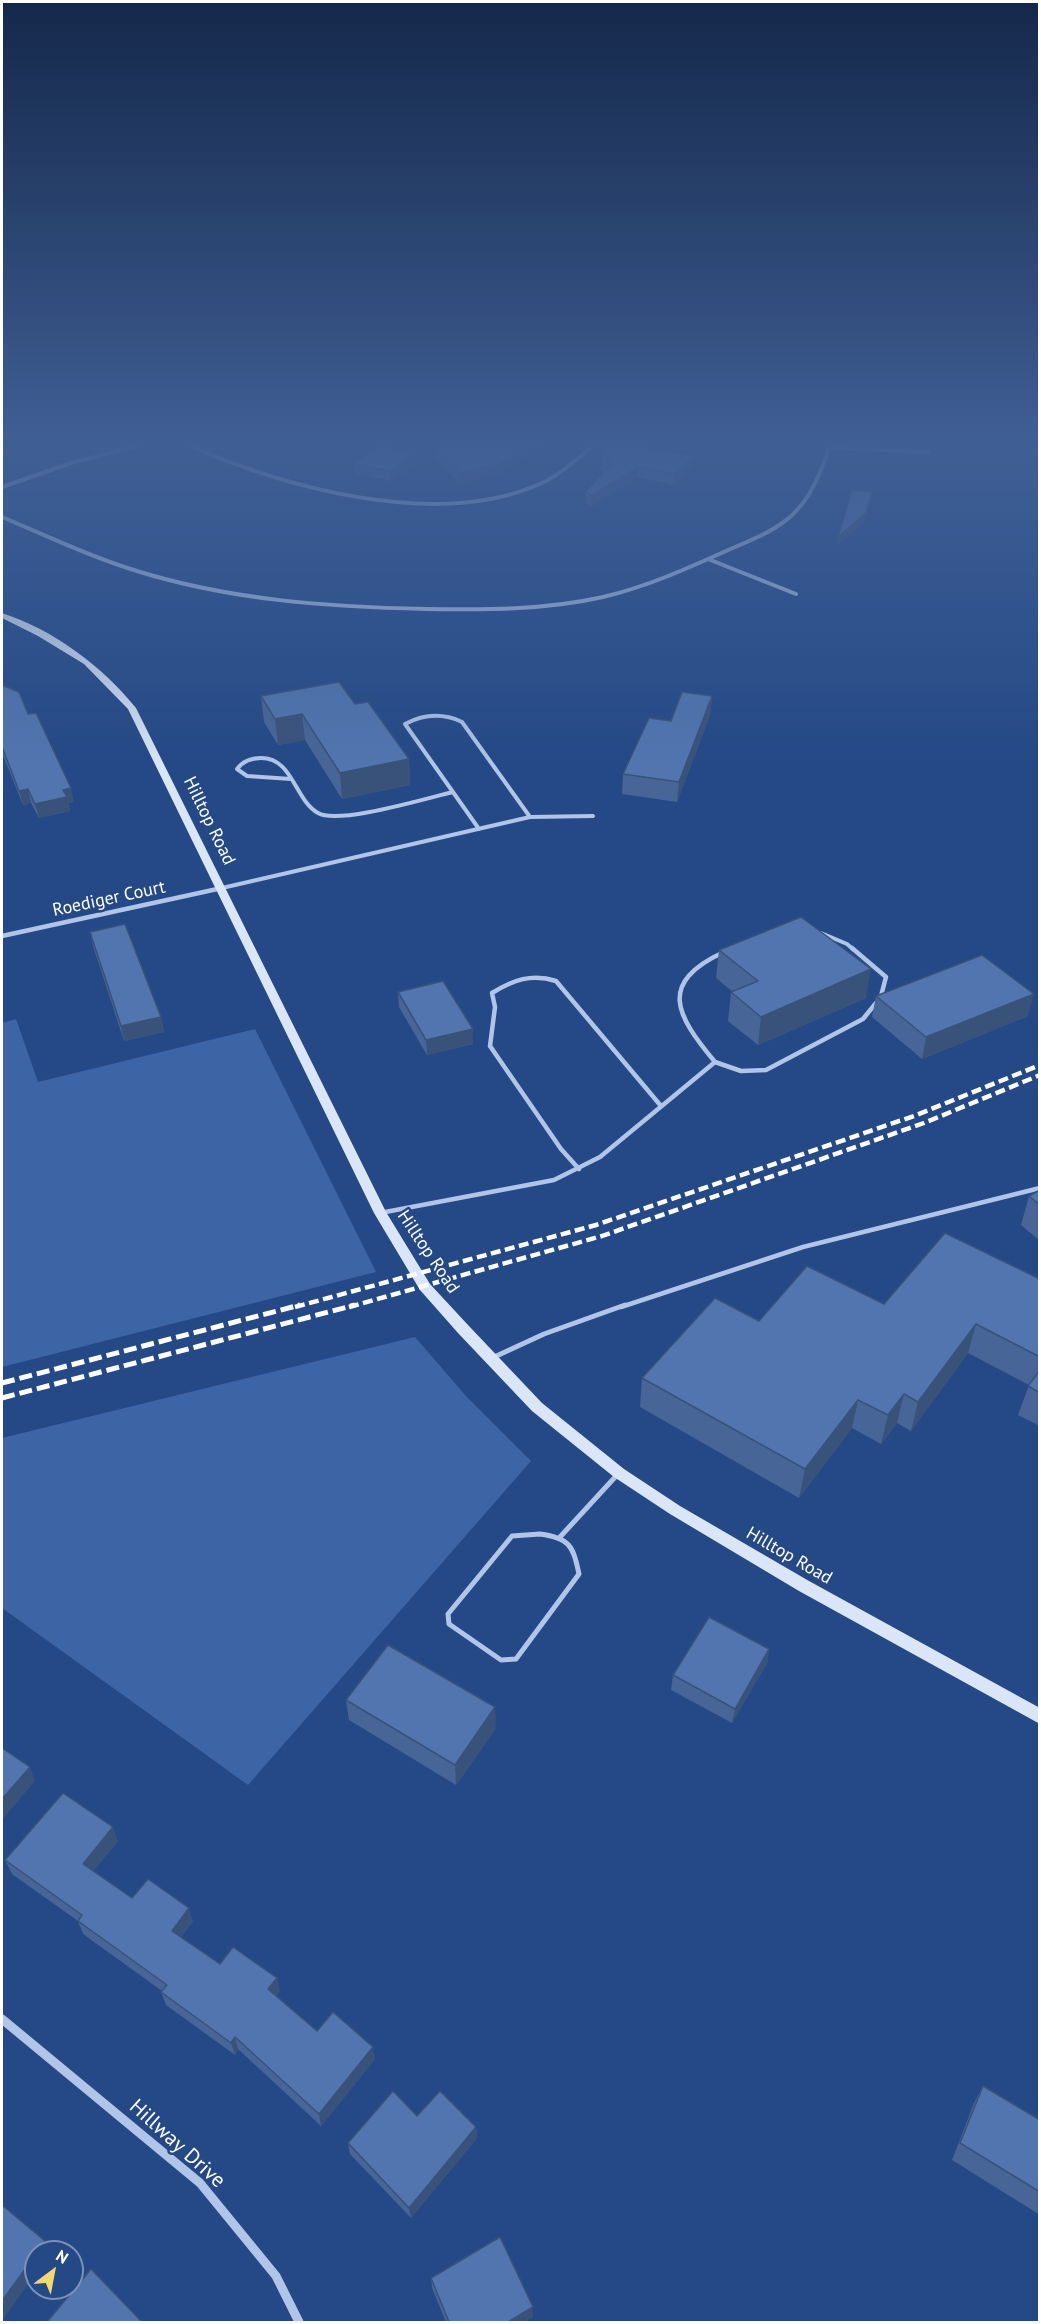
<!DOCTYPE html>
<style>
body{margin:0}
#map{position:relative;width:1041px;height:2324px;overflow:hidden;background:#254986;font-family:"PT Sans",sans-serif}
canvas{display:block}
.frame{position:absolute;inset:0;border:3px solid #fff;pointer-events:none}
.north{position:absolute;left:24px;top:2240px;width:60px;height:60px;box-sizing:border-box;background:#254986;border:2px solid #7c92b6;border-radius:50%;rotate:32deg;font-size:16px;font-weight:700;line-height:24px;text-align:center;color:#fff}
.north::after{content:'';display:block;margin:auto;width:21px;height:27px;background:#f2d775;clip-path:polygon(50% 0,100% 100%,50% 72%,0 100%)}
</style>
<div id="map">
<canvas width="1041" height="2324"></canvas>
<div class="frame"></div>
<div class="north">N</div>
</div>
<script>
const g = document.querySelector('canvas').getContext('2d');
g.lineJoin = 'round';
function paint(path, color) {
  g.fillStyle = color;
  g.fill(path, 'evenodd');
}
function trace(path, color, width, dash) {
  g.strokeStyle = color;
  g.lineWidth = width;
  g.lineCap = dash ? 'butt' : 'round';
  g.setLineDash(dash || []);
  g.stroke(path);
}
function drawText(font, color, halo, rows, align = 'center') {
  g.font = font + ' "PT Sans",sans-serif';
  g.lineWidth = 5;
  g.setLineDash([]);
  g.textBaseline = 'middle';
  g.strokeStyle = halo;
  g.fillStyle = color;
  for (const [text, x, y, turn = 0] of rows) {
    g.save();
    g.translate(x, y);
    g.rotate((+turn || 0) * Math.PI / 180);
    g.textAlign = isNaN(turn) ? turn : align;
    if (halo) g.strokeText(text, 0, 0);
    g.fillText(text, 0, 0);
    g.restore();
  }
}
paint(new Path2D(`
 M16,1019L38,1082L255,1029L376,1272L2,1367V1023Z
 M415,1337L466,1396L531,1461L248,1785L2,1608V1438Z`), '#3d64a4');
trace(new Path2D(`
 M291,779L247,776L237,769C243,761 251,758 261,758C293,758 294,799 318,813C338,825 427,798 453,792
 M479,829L405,724C424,714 443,713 462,722L530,817
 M222,888L530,817L593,816
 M821,933L847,944L854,950`), '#b0c5e8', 4);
trace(new Path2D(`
 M852,948L886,977L881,996
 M715,1062L741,1071L766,1070L863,1019L876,1003
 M579,1169L561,1149L490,1046L495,1007L492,993C513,980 532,973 556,981L661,1106
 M380,1213L554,1180L600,1157L715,1062C676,1015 657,983 724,952
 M621,1307L803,1247L1040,1188`), '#b0c5e8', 4.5);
trace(new Path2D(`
 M492,1358L544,1334L625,1305
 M540,1534C570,1538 573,1546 579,1574L516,1659L501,1660L449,1624L448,1614L512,1536Z
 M560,1537L617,1475`), '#b0c5e8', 5);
trace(new Path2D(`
 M182,442C281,487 437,531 542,483C562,474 580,456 597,442
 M829,448L929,452
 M2,487L71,463L152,442
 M2,517C47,536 91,557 137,571C230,600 329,607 426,609C484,610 545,610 603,597C646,587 686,569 726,551C772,531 800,522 820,472C824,463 829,452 829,442
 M708,559L796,594`), '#b0c5e8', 4);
trace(new Path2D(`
 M2,936L222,888`), '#b0c5e8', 4.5);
trace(new Path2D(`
 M2,2019L200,2183L276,2276L299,2322`), '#b0c5e8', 9);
paint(new Path2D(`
 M2,613C54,630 102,666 136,708L386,1212L430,1284L468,1325L542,1403L624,1469L680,1506L809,1581L1040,1708V1724L799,1591L670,1514L614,1477L532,1411L458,1333L420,1290L374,1213L128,709L84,664L38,636L2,618Z`), '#dae5f7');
trace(new Path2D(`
 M295,1307L596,1225L914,1116L1040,1065
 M349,1307L602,1236L924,1123L1040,1075`), '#fff', 4.5, [10, 4.5]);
trace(new Path2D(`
 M2,1383L300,1305
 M2,1398L355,1305`), '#fff', 5, [13, 5]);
paint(new Path2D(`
 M455,442H540V449L499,474L460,483L436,460L435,451Z
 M416,453V463L391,481L355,474L354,464Z
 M693,456L692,467L674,485L637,477L591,507L586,502V491L605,471L601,470L602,460Z
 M2,685L28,714L74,802L68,803L70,811L39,818L31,803L23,805L2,753Z
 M261,696L355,704L409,759L410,785L342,799L305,740L278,745L264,722Z
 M712,696L710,715L677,802L622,794L623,774Z
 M90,932L161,1017L164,1032L124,1041L93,946Z
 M719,950L866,998L758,1045L728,1021L731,992H733L716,978Z
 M398,992L473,1044L427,1055L399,1007Z
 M876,996L1028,1016L922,1059L872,1017Z
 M1040,1190V1241L1021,1225L1029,1196Z
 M1040,1279V1426L1018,1415L1029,1385L968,1353L911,1431L897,1423L881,1444L852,1428L799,1498L640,1407L642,1378L759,1321L884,1304Z
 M769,1649L767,1663L732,1723L671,1690L673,1675Z
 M346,1700L496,1728L456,1785L349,1720Z
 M118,1841L93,1871L132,1898L193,1921L181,1937L220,1964L280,1990L276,1996L317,2031L375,2059L321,2126L238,2049L235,2055L166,2005L161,1992L162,1991L83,1934L78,1921L12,1874L5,1860Z
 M983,2086L1040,2120V2215L952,2160L974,2103Z
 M417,2116L476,2127L477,2138L411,2218L350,2154L348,2143Z
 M431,2278L533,2307V2317L523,2322H446L432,2288Z`), '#476596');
paint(new Path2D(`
 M537,442H540V449L499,474L460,483V473Z
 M416,453V463L391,481L390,471Z
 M693,456L692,467L674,485L675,474Z
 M638,467L637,477L591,507V496Z
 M872,492L871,502L865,522L836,546L838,537Z
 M712,696L710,715L677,802L679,782Z
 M302,714L305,740L278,745L275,719Z
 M409,759L410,785L342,799L340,773Z
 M71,788L74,802L68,803L70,811L39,818L35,804L63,790Z
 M28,789L31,803L23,805L19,791Z
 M871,969L866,998L758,1045L761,1017Z
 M1034,994L1028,1016L922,1059L926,1037Z
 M161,1017L164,1032L124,1041L121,1026Z
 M473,1029V1044L427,1055L426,1040Z
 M976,1324L968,1353L911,1431L918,1402Z
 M904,1394L897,1423L881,1444L888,1415Z
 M858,1400L852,1428L799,1498L805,1469Z
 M769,1649L767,1663L732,1723L735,1709Z
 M495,1707L496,1728L456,1785L455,1765Z
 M30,1767L35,1781L2,1820V1799Z
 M113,1827L118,1841L88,1877L83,1864Z
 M189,1908L193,1921L176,1944L172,1931Z
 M277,1978L280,1990L271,2002L268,1989Z
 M235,2037L238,2049L235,2055L231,2043Z
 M373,2047L375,2059L321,2126L319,2114Z
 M476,2127L477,2138L411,2218L409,2208Z
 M45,2241L52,2251L37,2252Z
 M36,2254V2273L2,2321V2301Z
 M533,2307V2317L523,2322H508Z`), '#39527a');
const building = new Path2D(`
 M455,442H537L499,464L460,473L435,451Z
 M605,442L693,456L675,474L638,467L591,496L586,491L613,462L602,460Z
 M379,446L416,453L390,471L354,464Z
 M852,490L872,492L866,513L838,537Z
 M339,682L355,704L368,702L409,759L340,773L302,714L275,719L261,696Z
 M2,685L19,692L28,714L36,713L71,788L63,790L67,797L35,804L28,789L19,791L2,747Z
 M682,692L712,696L679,782L623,774L649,718L671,721Z
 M801,917L871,969L761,1017L731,992L758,981L719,950Z
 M125,924L161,1017L121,1026L90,932Z
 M982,955L1034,994L926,1037L876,996Z
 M443,981L473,1029L426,1040L398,992Z
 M1040,1190V1205L1029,1196Z
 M945,1233L1040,1279V1357L976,1324L918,1402L904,1394L888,1415L858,1400L805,1469L642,1378L715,1298L759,1321L807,1266L884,1304Z
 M1040,1370V1393L1028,1386Z
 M709,1617L769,1649L735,1709L673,1675Z
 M388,1645L495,1707L455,1765L346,1700Z
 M2,1748L30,1767L2,1799Z
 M63,1793L113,1827L83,1864L132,1898L148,1879L189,1908L172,1931L220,1964L233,1947L277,1978L268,1989L317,2031L333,2012L373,2047L319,2114L235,2037L231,2043L161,1992L167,1985L78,1921L82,1915L5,1860Z
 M983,2086L1040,2120V2192L960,2143Z
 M393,2091L417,2116L440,2091L476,2127L409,2208L348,2143Z
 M2,2205L45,2241L37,2252H36V2254L2,2301Z
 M500,2237L533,2307L508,2322H449L431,2278Z
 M91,2269L142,2322H47Z`);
paint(building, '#5275af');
trace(building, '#39527a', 1.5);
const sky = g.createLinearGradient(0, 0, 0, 767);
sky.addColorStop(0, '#14284a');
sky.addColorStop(0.58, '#405f95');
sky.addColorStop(1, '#405f9500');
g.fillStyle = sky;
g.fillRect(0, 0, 1041, 767);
drawText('18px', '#fff', '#254986', [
 ["Hilltop Road",209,821,64],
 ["Roediger Court",109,899,-12],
 ["Hilltop Road",428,1252,56],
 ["Hilltop Road",789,1556,30]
]);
drawText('21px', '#fff', '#254986', [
 ["Hillway Drive",177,2144,42]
]);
</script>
